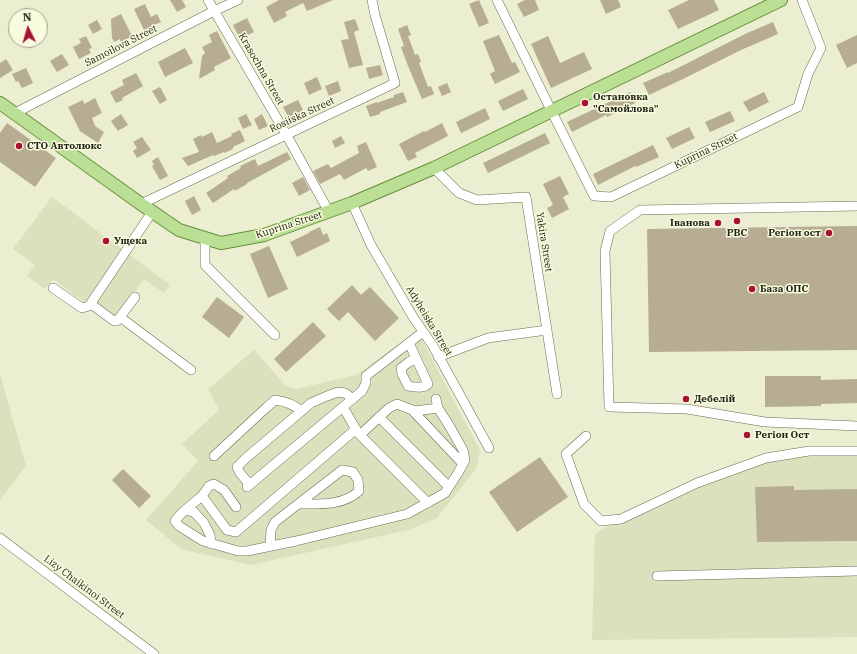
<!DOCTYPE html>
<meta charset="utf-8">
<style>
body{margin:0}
#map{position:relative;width:857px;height:654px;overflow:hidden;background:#ebeed0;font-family:"IBM Plex Serif",serif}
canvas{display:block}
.north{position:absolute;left:8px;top:8px;width:40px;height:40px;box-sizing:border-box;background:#f8fbdd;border:1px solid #a2a48e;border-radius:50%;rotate:355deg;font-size:11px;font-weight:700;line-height:16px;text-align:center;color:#212217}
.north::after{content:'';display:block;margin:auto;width:14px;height:18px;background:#a91133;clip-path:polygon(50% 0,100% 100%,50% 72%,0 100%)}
</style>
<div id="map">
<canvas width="857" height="654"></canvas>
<div class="north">N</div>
</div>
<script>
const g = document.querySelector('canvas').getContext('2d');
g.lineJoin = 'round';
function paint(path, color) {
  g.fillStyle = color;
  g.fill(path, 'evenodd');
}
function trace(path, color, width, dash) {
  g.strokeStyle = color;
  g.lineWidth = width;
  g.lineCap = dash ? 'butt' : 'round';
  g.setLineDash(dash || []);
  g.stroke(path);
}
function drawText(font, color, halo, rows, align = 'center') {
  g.font = font + ' "IBM Plex Serif",serif';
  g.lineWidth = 3;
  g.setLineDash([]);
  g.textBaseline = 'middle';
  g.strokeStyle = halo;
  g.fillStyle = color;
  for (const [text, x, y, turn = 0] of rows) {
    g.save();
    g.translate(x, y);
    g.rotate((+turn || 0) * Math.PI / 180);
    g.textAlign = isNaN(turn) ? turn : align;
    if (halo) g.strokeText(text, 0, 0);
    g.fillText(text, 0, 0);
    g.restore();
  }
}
paint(new Path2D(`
 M52,197L170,285L164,293L144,279L116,318L89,298L85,303L53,279L45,289L27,276L35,265L13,249Z
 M417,331L480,450L477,467L437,518L408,530L251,565L181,549L146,520L198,461L182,444L219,410L208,389L254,350L285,385L296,389L356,375Z
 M0,374L26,466L0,500Z
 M785,451H857V637L592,640L595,534L666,494Z`), '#dce0bc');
paint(new Path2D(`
 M170,0H182L186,7L177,12Z
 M279,0H333L307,11L303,3L285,12L287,16L274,23L266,7Z
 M479,0L489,23L479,27L469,4Z
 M525,0H535L539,10L524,17L517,4Z
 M600,0H618L621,7L606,14Z
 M689,0H714L719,10L678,29L668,10Z
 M145,4L151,17L157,14L161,22L144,30L134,9Z
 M121,14L132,36L121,42L120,39L114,42L112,38L111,19Z
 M247,18L254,32L240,39L233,25Z
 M355,19L359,30L354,32L363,65L349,68L341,40L349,39L344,22Z
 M97,20L102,29L93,34L88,25Z
 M773,22L778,34L741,50L683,79L649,95L643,83L668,72V73L745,34Z
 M407,25L411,35L408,36L415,55L418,54L421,62L419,63L428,87L431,86L434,94L422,99L408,66L401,47L404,46L398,29Z
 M217,31L231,58L214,67L215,70L199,79L202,56L205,53L202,47L212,42L209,35Z
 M499,35L512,63L515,62L520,72L495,84L490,74L495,71L483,41Z
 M857,35V63L847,68L836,45Z
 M86,36L92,48L89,49L91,53L79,59L73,47L81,43L79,39Z
 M548,36L560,63L584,52L592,69L551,88L531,44Z
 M185,48L193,63L165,77L158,62Z
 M62,54L69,65L57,72L50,61Z
 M6,59L13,70L0,78V63Z
 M380,65L383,75L369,79L366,68Z
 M26,68L33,83L22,88L18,81L16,82L12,74Z
 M136,73L143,86L122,98L123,100L116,103L110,92L124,85L122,80Z
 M317,77L322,89L309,95L304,83Z
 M338,81L341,91L329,96L325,86Z
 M447,83L451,92L442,96L438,87Z
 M160,87L167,100L160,104L152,91Z
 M523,89L528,99L503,111L498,101Z
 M403,92L407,102L380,112V114L370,117L366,106L377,102V103L394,97V95Z
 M630,92L635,103L607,117L606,115L572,132L567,122Z
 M764,92L769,102L749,112L743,102Z
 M95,98L102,113L92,118L95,126L104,132L98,143L80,131L68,107L83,100L84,104Z
 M298,100L303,110L289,118L283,107Z
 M485,108L490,119L461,133L456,122Z
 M730,111L735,121L710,132L705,122Z
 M121,114L128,125L118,131L111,121Z
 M246,114L252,125L243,129L238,118Z
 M262,114L268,126L259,130L254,119Z
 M7,123L56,158L35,187L0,162V133Z
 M442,123L448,136L415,153L417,157L408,161L399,144L424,131L425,132Z
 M689,127L695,138L672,149L666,138Z
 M240,130L245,141L233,147V149L224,153V152L214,156L213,155L188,166L182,158L199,152L193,139L201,135L202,137L212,132L217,143L232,136L231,134Z
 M545,133L550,143L488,173L483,163Z
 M341,136L345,143L335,148L332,141Z
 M142,137L151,150L137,158L133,151L137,148L133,142Z
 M366,142L377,167L368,171L366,168L344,180L340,174L320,184L313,171L328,164L331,168L359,153L357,146Z
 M653,145L659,157L636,167L635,166L598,185L593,174Z
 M287,152L291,159L247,183V184L235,191L234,189L213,203L206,193L228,178L227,176L241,168L240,166L255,159L258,166Z
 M158,157L168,176L160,180L152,166L154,165L152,161Z
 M560,176L569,194L563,197L569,209L552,218L547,208L553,205L543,184Z
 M303,177L310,190L299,196L292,183Z
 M194,196L201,210L192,215L185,201Z
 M857,226V350L649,352L647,229Z
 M320,227L323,235L327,233L330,241L297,257L290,242L309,233V232Z
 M269,246L288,289L268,298L250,254Z
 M352,285L361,295L370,287L399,318L375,341L348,312L339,321L327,309Z
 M217,297L244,317L229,338L202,317Z
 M313,322L326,336L286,372L274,359Z
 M765,376H821V380L857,379V403L821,404V406L765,407Z
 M540,457L568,497L517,532L489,492Z
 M123,469L151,496L139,508L112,480Z
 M794,486V490L857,489V541L757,542L755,487Z`), '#b6ad92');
const minor = new Path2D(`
 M208,0L286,134L329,212
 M497,0L552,112L594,196L611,197L798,107L808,74L821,48L802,0
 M15,113L214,11L238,0
 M434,168L459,193L477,200L526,197L557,394
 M352,203L371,245L413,317L433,346L489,448
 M141,204L395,83L375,15L372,0
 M857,206L640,210L610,231L605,251L609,407L687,409L765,422L857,426
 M205,238V265L275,335
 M53,288L82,308L89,306L152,212
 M91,304L114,321H117L135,297
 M120,317L191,370
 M409,343L428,384C423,389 415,387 408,386L402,374L401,368L409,362L416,358
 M438,357L488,338L547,330
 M343,407L358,433L428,503
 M413,411L463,464
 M379,417L449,487
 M360,435L389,408L397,404L415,411L438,408
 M586,436L566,454L584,504L601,521L621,519L697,483L766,458L809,451H857
 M214,456L267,407L275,400C286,401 293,405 302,411
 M250,485L240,473L237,467L246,458L311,403L327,396L338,392L345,393L353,399
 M247,487L362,391L366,383V376L423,332
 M236,507L224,490L214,484L209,486L202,496L227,530L236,532L356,429
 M185,510L202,496
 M0,538L154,654
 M211,544L210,535L204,523L194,512L185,510L180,515L175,521L179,526L203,541L238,551H247L296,541L407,514L445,493L458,473L465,460L463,450L450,427L438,408L436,399
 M270,546L271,530L275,522L342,470L353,472L358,480L359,491C343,506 319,504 299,504
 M657,576L857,571`);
const major = new Path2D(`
 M0,103L141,204L179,230L221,243L264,235L352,203L434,168L781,0`);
trace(minor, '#696c52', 10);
trace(major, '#678f3a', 14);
trace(minor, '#fff', 9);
trace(major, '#bbdf94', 12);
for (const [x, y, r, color] of [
 [585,103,4,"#a91133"],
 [19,146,4,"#a91133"],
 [737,221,4,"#a91133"],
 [718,223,4,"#a91133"],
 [829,233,4,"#a91133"],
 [106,241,4,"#a91133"],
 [752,289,4,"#a91133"],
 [686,399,4,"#a91133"],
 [747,435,4,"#a91133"]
]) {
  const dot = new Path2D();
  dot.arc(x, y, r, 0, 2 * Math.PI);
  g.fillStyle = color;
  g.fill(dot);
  trace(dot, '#f8fbdd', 1.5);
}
drawText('10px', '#212217', '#f8fbdd', [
 ["Samoilova Street",121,46,-27],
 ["Krasochna Street",261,69,60],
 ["Rosiiska Street",302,115,-25],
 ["Kuprina Street",706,151,-26],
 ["Kuprina Street",289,225,-18],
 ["Yakira Street",544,242,81],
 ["Adyheiska Street",429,321,59],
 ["Lizy Chaikinoi Street",84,587,37]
]);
drawText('bold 10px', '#212217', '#f8fbdd', [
 ["Остановка",593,97],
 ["\"Самойлова\"",593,109],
 ["СТО Автолюкс",27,146],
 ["Іванова",710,223,"right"],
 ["РВС",737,233,"center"],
 ["Регіон ост",821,233,"right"],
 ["Ущека",114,241],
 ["База ОПС",760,289],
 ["Дебелій",694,399],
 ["Регіон Ост",755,435]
], 'left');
</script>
